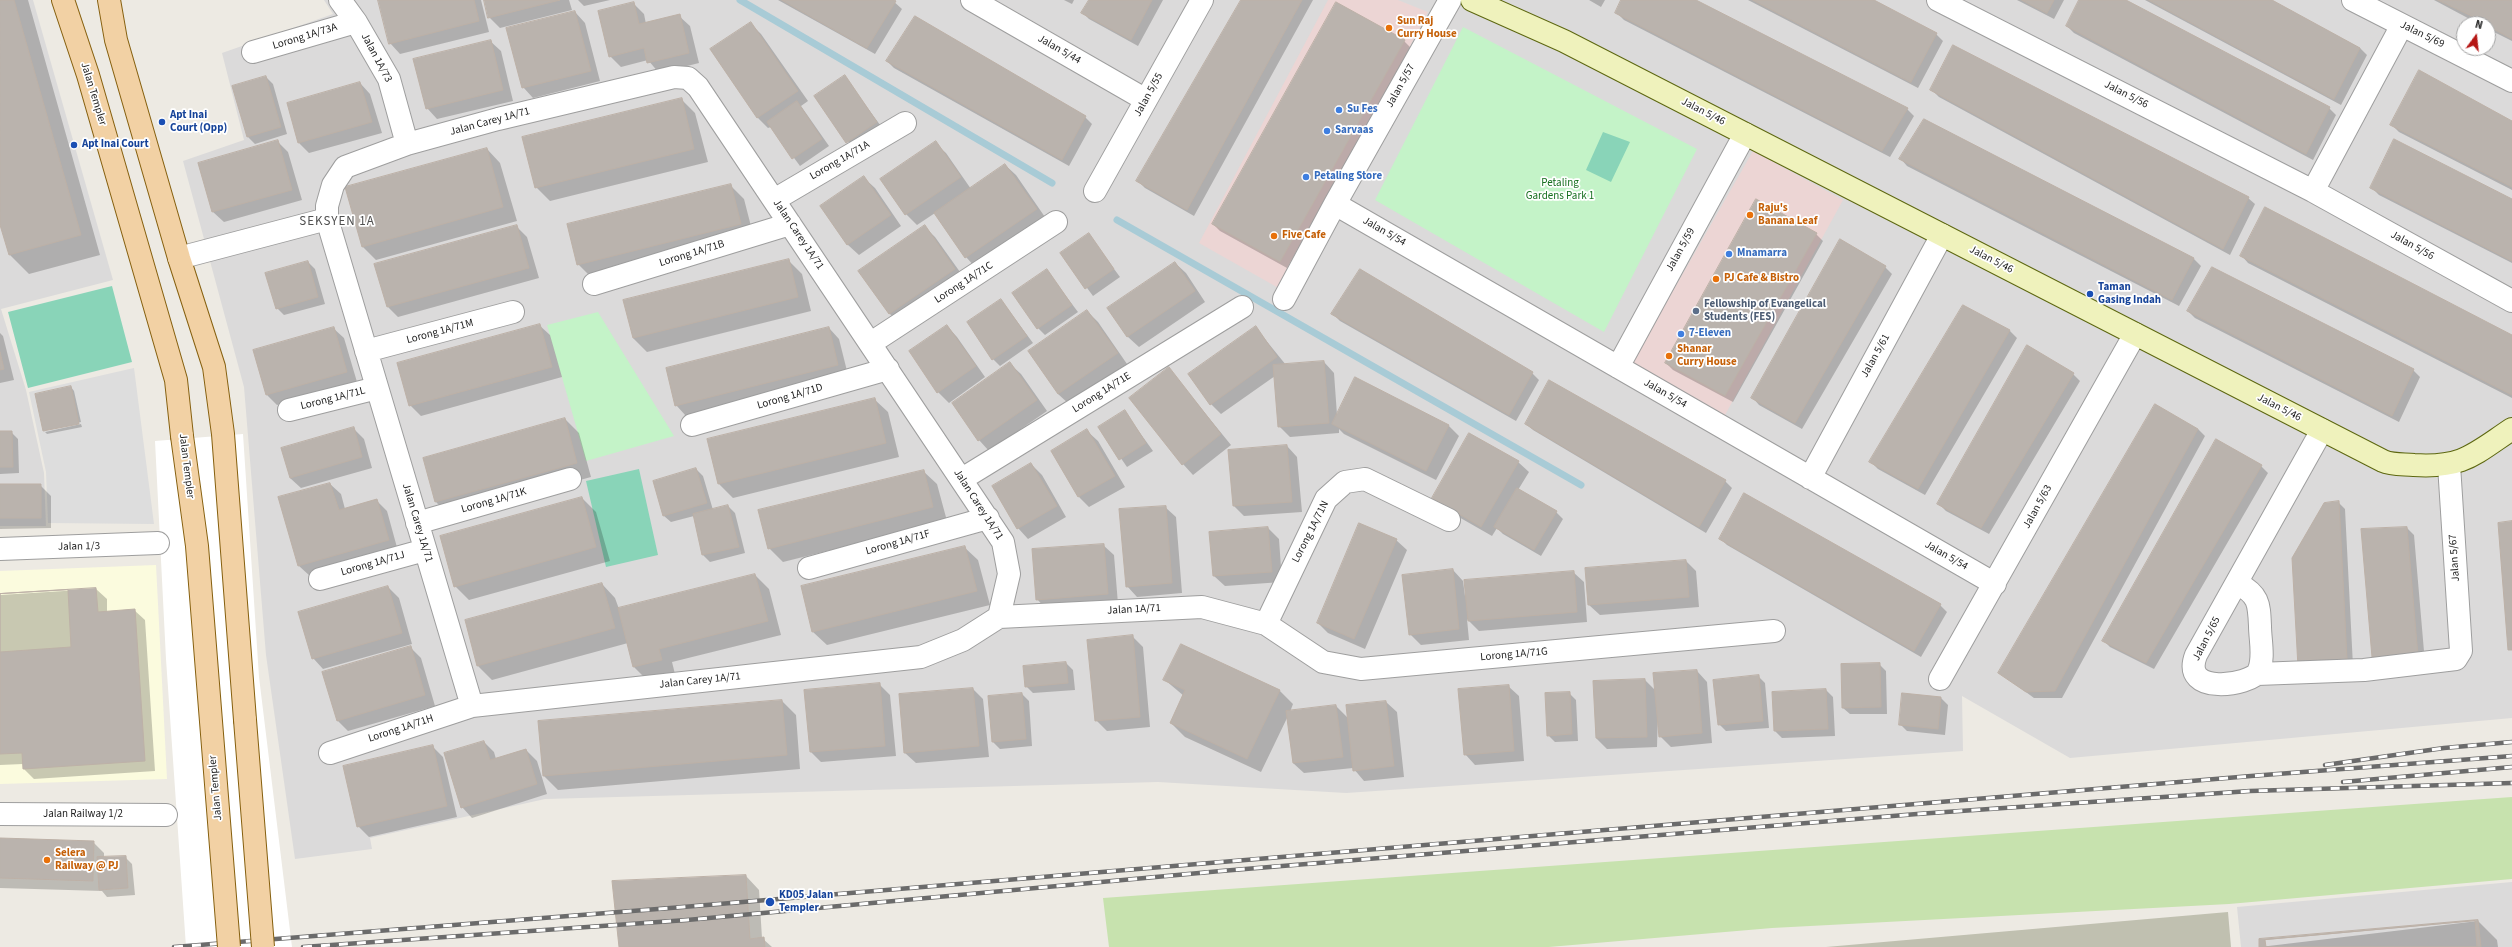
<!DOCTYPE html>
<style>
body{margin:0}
#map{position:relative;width:2512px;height:947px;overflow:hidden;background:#edeae3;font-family:"Source Sans 3",sans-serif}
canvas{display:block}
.north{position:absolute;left:2456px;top:16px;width:40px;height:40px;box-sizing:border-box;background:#fff;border:1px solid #a5a5a5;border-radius:50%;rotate:15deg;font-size:11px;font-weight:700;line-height:16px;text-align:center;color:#1d1d1d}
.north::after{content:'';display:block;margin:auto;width:14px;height:18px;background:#b51614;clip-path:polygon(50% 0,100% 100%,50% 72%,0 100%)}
</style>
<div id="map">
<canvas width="2512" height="947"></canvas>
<div class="north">N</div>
</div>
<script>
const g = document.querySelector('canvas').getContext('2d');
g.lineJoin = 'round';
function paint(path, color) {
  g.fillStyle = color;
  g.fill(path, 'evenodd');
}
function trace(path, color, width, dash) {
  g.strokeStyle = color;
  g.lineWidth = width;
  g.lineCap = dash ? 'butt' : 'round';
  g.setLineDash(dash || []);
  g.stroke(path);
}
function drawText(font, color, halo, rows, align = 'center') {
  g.font = font + ' "Source Sans 3",sans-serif';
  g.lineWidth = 3.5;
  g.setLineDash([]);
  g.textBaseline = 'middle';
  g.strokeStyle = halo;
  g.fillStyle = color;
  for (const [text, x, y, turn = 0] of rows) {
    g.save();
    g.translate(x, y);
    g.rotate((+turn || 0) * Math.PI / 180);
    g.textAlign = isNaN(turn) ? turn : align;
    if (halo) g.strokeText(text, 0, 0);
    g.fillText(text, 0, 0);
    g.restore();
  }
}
paint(new Path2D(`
 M0,0H33L113,280L1,309L26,390L44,473L46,526H0Z
 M324,0H2512V718L2070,758L1962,696L1963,751L1346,793L1158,782L545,799L370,838L372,849L295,859L266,655L244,387L183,161L244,140L222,53L333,14ZM2464,24H2488V48H2464Z
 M2512,882V947H2241L2237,907Z`), '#dbdada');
paint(new Path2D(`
 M1328,0H1398L1428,12L1282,290L1199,243Z
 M1753,151L1843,200L1725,415L1630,366Z`), '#ecd5d4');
paint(new Path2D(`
 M156,565L167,779L0,784V571Z`), '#fbfbde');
paint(new Path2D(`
 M2228,912L2231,947H1826Z`), '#c0c0b0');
paint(new Path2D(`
 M2512,797V879L2229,904L1772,928L1549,947H1109L1103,898Z`), '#c7e2ae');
paint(new Path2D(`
 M1463,27L1697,149L1604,332L1375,200Z
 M598,312L674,436L586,461L547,325Z`), '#c4f3c8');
paint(new Path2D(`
 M1603,132L1630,142L1611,182L1586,170Z
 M112,286L132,362L28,388L8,312Z
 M639,469L658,555L606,567L586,481Z`), '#89d4b8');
paint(new Path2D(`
 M134,368L154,524L48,523L46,472L29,392Z`), '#ddd');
paint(new Path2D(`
 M243,434L259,677L292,947H186L166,659L155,441Z`), '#fff');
paint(new Path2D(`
 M0,0H28L100,255L29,274L10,255L0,221Z
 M379,0H481L489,32L400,54L390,43Z
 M485,0H569L572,10L500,28L489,17Z
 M578,0H610L584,6Z
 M778,0H892L902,9L875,54Z
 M1064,0H1074L1072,4Z
 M1090,0H1163L1138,46L1089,19L1082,12Z
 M1242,0H1313L1194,216L1145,188L1138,181Z
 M1589,0H1605L1601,7Z
 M1623,0H1694L1907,109L1914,116L1890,157L1624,20L1617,13Z
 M1748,0H1872L1936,34L1943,41L1918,88Z
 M2017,0H2064L2054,19Z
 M2080,0H2124L2329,108L2336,115L2313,160L2074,33L2067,26Z
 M2145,0H2270L2360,48L2367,55L2341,105Z
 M2434,0H2512V41L2488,29V24H2479Z
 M633,3L644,14L646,24L679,16L690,26L699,63L659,73L648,60L621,67L610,56Z
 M575,12L585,23L600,81L533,98L523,87Z
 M750,23L761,34L808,101L801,106L829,146L800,166L771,127L768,128L758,118L711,50Z
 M490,41L501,51L513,101L437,119L427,108Z
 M1404,41L1411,48L1287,268L1220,231L1213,224Z
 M887,61L1085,117L1092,124L1069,166L894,68Z
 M266,77L273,84L287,134L255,144L248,137L233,86Z
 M845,77L883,129L854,149L815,97Z
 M360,83L370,94L382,133L309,153L299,143Z
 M1932,90L2248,198L2255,204L2230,255L1939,97Z
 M681,99L695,113L708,162L550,201L536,187Z
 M1924,120L2194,259L2201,266L2179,306L1907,166L1901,159Z
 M2512,122V190L2399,132L2392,125Z
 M277,141L288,152L302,200L224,222L213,212L199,164Z
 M935,143L946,153L971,189L1005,165L1016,175L1047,220L976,268L966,257L935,213L917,225L906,214L882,179Z
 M487,149L500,163L517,221L376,260L362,246Z
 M864,178L875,188L901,226L859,255L848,245L822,207Z
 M730,185L744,199L754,238L592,278L578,264Z
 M2372,188L2512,200V263L2379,195Z
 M516,226L527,237L539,278L398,317L388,307Z
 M925,227L935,237L965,279L900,324L889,313Z
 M1816,234L1823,241L1733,402L1673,370L1666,363Z
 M1089,235L1120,277L1093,296L1061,253Z
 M2242,256L2512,336V398L2248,263Z
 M788,260L802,274L811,311L647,352L633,338Z
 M308,262L315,269L325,304L284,315L277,308Z
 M1175,263L1186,273L1205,302L1139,347L1128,337L1108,308Z
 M1885,267L1892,274L1802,429L1759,405L1753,398Z
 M1047,271L1078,312L1045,335L1038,328Z
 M1001,300L1033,343L1000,366L993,359Z
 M1963,306L2010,331L2017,338L1925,495L1878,469L1871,462Z
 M1087,311L1098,322L1127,364L1069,404L1058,394Z
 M2188,311L2413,370L2420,377L2399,422L2195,318Z
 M1333,314L1532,373L1539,380L1516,421L1340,321Z
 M539,325L550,335L562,377L421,416L410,405Z
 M947,326L957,337L985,377L949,403L938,392Z
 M333,328L344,338L357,382L277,405L267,395Z
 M829,328L839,339L848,375L686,416L676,405Z
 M1256,328L1286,365L1324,362L1334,373L1337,415L1448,425L1459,436L1436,480L1344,434L1339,429V433L1290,437L1279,426L1275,376L1221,414L1211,404Z
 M0,333L3,336L14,380L0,383Z
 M1010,364L1021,374L1047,411L989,451L979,440Z
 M1169,369L1231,445L1193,475L1183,464Z
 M2073,374L2080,381L1989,534L1946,511L1939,504Z
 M71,387L74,391L81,422L45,430V432L36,395Z
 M874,399L888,412L899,457L733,498L719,484L708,440Z
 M1125,412L1153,451L1127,467L1100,428Z
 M565,419L579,433L591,477L450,516L436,502L424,458Z
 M81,424L82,427L47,434L45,432Z
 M1526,424L1725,481L1732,488L1706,533L1533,430Z
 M353,428L364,439L372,468L301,488L290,478Z
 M2198,429L2205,436L2062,698H2034L2000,673Z
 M1087,431L1098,441L1125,487L1089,507L1079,497Z
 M0,432H11L18,439L19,473L0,474Z
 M1287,446L1297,457L1302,512L1244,516L1234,506Z
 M1518,462L1529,472L1518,490L1556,512L1563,519L1541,556L1503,534L1497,528L1492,536L1443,508L1433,498Z
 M1031,464L1042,475L1066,517L1028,539L1018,528Z
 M2261,466L2268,473L2154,669L2110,647L2103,640Z
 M696,469L703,476L713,510L728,506L735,513L745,553L710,562L703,555L694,516L671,522L664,516Z
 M923,471L937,484L947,521L783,562L769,548Z
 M330,484L341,494L345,509L376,500L387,511L398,551L310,576L299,566Z
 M0,485H40L51,496V528L0,529Z
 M582,498L596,512L610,561L469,600L455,586Z
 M2338,502L2345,509L2353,666L2306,673Z
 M1165,507L1176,517L1182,593L1137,597L1127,586Z
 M1268,528L1279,539L1282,582L1225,586L1214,576Z
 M2407,528L2414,535L2425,663H2380L2373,656Z
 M1720,538L1940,605L1947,612L1921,657L1727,545Z
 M1396,540L1407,550L1365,649L1328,633L1318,623Z
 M1103,545L1114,555L1118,604L1047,610L1037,599Z
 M964,547L978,560L990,605L827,645L813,632Z
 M1686,561L1696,571L1699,607L1600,615L1589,605Z
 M1453,570L1463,581L1465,596L1573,572L1584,582L1587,622L1479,631L1467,619L1469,640L1421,645L1410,634Z
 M755,575L769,589L781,635L672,662L675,674L647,680L634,667L628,643L492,680L478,666L466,621L602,584L615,598L619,609Z
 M388,587L399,598L412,644L323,669L313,658Z
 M96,589L107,599V612L134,610L145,620L155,771L34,779L24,769L23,764L0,765V595Z
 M1133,637L1143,647L1150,727L1107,731L1096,720Z
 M411,648L421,658L435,706L348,731L337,720Z
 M1066,663L1073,670L1075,690L1033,693L1026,686Z
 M1879,664L1886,671L1887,714H1850L1843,708Z
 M1697,671L1707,682L1712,743L1671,747L1660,736L1658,710L1657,747L1607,749L1596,738L1594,682L1645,680L1656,691Z
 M1758,676L1765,683L1769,728L1726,731L1719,724Z
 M1165,680L1279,690L1293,704L1290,712L1336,706L1348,718L1386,702L1397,712L1404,777L1364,781L1353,768L1304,773L1293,763L1288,716L1261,772L1185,737L1171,723L1184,696Z
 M879,684L890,695L896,756L821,762L811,752Z
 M1508,686L1519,696L1524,761L1475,765L1465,754Z
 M973,689L983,699L989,757L916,763L905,753Z
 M1826,690L1833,697L1835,736L1782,738L1775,731Z
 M1569,693L1576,700L1578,741L1555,742L1548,735Z
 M1022,694L1029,701L1032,746L1000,749L993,742Z
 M1903,694L1941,698L1948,705L1945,735L1907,731L1900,724Z
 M782,701L796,715L800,769L558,790L544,776L539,722Z
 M484,742L494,752L496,759L526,750L537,761L547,794L472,818L462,807Z
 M432,746L443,757L457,817L369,837L358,826Z
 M0,839L93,842L104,853V858L125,857L132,864L135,895L107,897L102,891L0,888Z
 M746,876L759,890L762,938L772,947H620Z
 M2478,921L2497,940L2498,947H2260Z`), '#0003');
trace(new Path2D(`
 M740,0L1052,183
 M1117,220L1581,485`), '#a8cbd6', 7);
const building = new Path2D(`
 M0,0H14L81,235L9,255L0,225Z
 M378,0H474L479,21L389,44Z
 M484,0H560L488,18Z
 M782,0H894L896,1L867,48Z
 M1089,0H1152L1131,40L1081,13Z
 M1241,0H1302L1187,210L1136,181Z
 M1621,0H1696L1908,108L1882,151L1615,13Z
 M1753,0H1874L1937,33L1911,82Z
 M2022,0H2054L2047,13Z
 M2079,0H2126L2330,107L2306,154L2066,26Z
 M2149,0H2272L2360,48L2334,99Z
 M2438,0H2512V39L2488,26V24Z
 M634,2L639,24L680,14L689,53L647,63L644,48L609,57L598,11Z
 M1336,2L1405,40L1280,262L1212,224Z
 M575,11L591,71L522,88L506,28Z
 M915,16L1086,116L1062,160L886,61Z
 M751,22L798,91L757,118L710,49Z
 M491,40L503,90L426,109L413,59Z
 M1953,45L2249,197L2223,249L1930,90Z
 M2419,70L2512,121V187L2390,125Z
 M845,75L877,122L846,143L814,96Z
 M266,76L281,127L247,137L232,86Z
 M360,82L372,122L298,143L287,103Z
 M682,98L694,149L535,188L522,137Z
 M797,101L822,139L792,159L767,122Z
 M1924,119L2194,258L2172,300L1899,159Z
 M2394,139L2512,199V261L2370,188Z
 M278,140L292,190L212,212L198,163Z
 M936,141L961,177L905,215L880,179Z
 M487,148L503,207L362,247L345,187Z
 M1005,164L1037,209L965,258L934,213Z
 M864,176L891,215L847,245L820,206Z
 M731,184L741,224L577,265L567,224Z
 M1756,199L1817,233L1725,396L1665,363Z
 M2265,207L2512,335V395L2240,256Z
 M517,225L529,268L387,307L374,264Z
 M925,225L955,269L889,314L858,271Z
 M1089,233L1114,269L1085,289L1060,253Z
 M1840,239L1886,266L1795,423L1751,398Z
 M789,259L798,297L633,338L623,300Z
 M308,261L318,297L276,309L265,273Z
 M1175,262L1195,291L1127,337L1107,308Z
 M2212,267L2414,369L2392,416L2187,311Z
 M1047,269L1072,305L1037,329L1012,293Z
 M1360,269L1533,372L1509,415L1331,314Z
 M1001,299L1027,336L992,360L967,322Z
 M1963,305L2010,330L1918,489L1869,462Z
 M1087,310L1118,353L1058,394L1028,351Z
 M540,324L552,367L409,406L397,363Z
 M947,325L976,366L937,393L909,351Z
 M1256,326L1277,357L1210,405L1188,374Z
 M334,327L347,372L266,395L253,350Z
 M829,327L838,365L675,406L666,368Z
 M2027,345L2074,373L1981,528L1937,504Z
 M0,352L4,369L0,370Z
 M1324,361L1329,423L1278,427L1273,365Z
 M1010,362L1037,400L978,441L952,403Z
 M1169,367L1221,434L1182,465L1129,398Z
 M1355,377L1449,425L1426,471L1332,424Z
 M1549,380L1726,480L1699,527L1525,424Z
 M71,386L79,424L43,431L35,394Z
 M875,398L886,443L718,484L707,439Z
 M2155,404L2198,429L2055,691L2026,692L1998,673Z
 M1125,410L1146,443L1119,460L1098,427Z
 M565,418L577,463L435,502L423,458Z
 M354,427L362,457L290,478L281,448Z
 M1087,429L1115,476L1078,497L1051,451Z
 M0,431H12L13,467H0Z
 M1469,433L1519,461L1481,527L1432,498Z
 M2216,439L2262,465L2146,663L2102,641Z
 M1287,445L1292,502L1233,506L1228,450Z
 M1031,463L1057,506L1017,529L992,486Z
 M696,468L707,503L663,516L653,481Z
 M924,470L933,507L768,549L758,510Z
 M330,483L339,510L377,499L389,540L298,566L278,497Z
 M0,484H41V518H0Z
 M1517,488L1557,511L1534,550L1494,527Z
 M1744,493L1941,604L1914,651L1719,539Z
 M582,497L596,547L454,587L440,536Z
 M2339,501L2347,659L2298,667L2292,558L2324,503Z
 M728,505L739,547L702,555L693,514Z
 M1166,506L1172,583L1126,587L1119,509Z
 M2512,521V650H2508L2498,523Z
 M1359,523L1397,539L1354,639L1317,623Z
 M1268,527L1272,572L1213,576L1209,532Z
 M2407,527L2418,656L2372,657L2361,529Z
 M1104,544L1108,594L1036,600L1032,549Z
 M965,546L977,591L812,632L801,586Z
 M1686,560L1689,597L1588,605L1585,568Z
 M1453,569L1459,629L1409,635L1402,575Z
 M1574,571L1577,612L1468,621L1464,580Z
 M755,574L768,621L659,649L662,660L633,667L618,608Z
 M602,583L615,628L477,666L465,620Z
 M388,586L402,633L312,659L298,612Z
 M96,588L98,612L135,609L145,761L23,769L22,753L0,754V594Z
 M68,590L71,647L0,652V594Z
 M1133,635L1140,717L1095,721L1087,640Z
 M1181,644L1280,690L1247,759L1170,723L1185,690L1163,680Z
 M411,646L425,695L337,721L322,672Z
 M1066,662L1068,683L1025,687L1023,666Z
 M1880,663L1881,707L1842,708L1841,664Z
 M1697,670L1702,733L1659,737L1653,673Z
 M1759,675L1763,721L1718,725L1713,680Z
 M1645,679L1647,737L1596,738L1593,681Z
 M880,683L885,746L810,752L804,690Z
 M1509,685L1514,751L1464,755L1458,689Z
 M973,688L979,746L904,753L899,694Z
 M1826,689L1828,729L1774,731L1772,692Z
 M1570,692L1572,734L1547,736L1545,693Z
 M1022,693L1026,739L992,742L988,696Z
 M1902,693L1941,697L1938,729L1899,725Z
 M782,700L787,755L543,776L538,721Z
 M1386,701L1394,766L1353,771L1346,705Z
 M1336,705L1343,757L1293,763L1286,711Z
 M484,741L490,760L526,749L537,784L461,808L444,753Z
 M433,745L447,806L357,827L343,766Z
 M0,838L94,841L93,881L0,878Z
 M126,856L128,888L99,890L97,857Z
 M746,875L750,939L764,937L765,947H619L612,881Z
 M2478,920L2481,947H2259V939Z
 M2475,921L2477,947H2266L2265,940Z`);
paint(building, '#bab3ad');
trace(building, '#bdb1a7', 1);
const street = new Path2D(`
 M340,0L356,22L389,79L407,144
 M972,0L1146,100
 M1938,0L2313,191L2512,301
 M2353,0L2512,81
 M253,52L356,22
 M674,77L688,78L698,87L1003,542L1009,574L999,617L963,640L921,657L472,706L327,219V206L333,185L345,167L407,144L498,119Z
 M1095,191L1202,0
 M2313,191L2402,25
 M774,200L905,123
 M1335,204L1995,584
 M179,258L327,219
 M594,284L790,224
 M1284,299L1335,204L1450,0
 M871,343L1056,222
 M366,351L513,312
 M1618,367L1745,134
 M289,410L377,388
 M692,425L888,369
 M1810,478L1942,235
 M962,479L1242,307
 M417,523L570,479
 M0,549L158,543
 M809,568L988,518
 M320,579L425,550
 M2237,583C2259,595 2259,603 2260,626C2260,640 2265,659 2258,672C2251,685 2180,697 2196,655L2322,430
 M999,617L1202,607L1266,624L1323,662L1361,669L1774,631
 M1266,624L1326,499L1345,482L1365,479L1449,520
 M2257,674L2364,670L2456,659L2461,651L2449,465
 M1940,679L2135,334
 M330,753L472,706
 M0,814L166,815`);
const secondary = new Path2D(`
 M1472,0L1564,41L2383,461C2392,465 2403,464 2414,465C2463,468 2473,455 2512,429`);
const primary = new Path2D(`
 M63,0L88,75L176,380L182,436
 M109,0L116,40L179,258L214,367L223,434L245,720`);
trace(street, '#9e9e9e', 24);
trace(secondary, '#5d6710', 24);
trace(primary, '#86600f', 24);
trace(street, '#fff', 22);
trace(secondary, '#eff2bc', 22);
trace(primary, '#f2d1a4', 22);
const rail = new Path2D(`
 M2325,765L2444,748L2512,742
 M2343,782L2512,767
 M174,947L683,907L2251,776L2512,756
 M303,947L687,920L1221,871L1917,814L2250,791L2512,783`);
trace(rail, '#6b6b6b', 4.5);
trace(rail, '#fff', 3, [9]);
const primaryBridge = new Path2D(`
 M182,436L197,546L229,947
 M245,720L263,947`);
trace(primaryBridge, '#86600f', 24, []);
trace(primaryBridge, '#f2d1a4', 22);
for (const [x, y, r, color] of [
 [1389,28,4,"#e8710a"],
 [1339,110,4,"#3f7fe0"],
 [162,122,4,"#1a4fb4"],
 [1327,131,4,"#3f7fe0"],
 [74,145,4,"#1a4fb4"],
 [1306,177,4,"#3f7fe0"],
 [1750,215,4,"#e8710a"],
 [1274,236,4,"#e8710a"],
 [1729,254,4,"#3f7fe0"],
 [1716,279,4,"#e8710a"],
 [2090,294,4,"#1a4fb4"],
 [1696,311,4,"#5c6f8a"],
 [1681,334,4,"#3f7fe0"],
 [1669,356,4,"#e8710a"],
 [47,860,4,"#e8710a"],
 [770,902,5,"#1a4fb4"]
]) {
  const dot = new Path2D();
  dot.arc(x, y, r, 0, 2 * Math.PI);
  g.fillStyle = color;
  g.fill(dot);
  trace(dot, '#fff', 1.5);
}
drawText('bold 11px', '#c56008', '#fff', [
 ["Sun Raj",1397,22],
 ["Curry House",1397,35],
 ["Raju's",1758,209],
 ["Banana Leaf",1758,222],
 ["Five Cafe",1282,236],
 ["PJ Cafe & Bistro",1724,279],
 ["Shanar",1677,350],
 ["Curry House",1677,363],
 ["Selera",55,854],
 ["Railway @ PJ",55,867]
], 'left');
drawText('11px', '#1d1d1d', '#fff', [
 ["Jalan 5/69",2422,35,26],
 ["Lorong 1A/73A",305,37,-17],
 ["Jalan 5/44",1059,50,30],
 ["Jalan 1A/73",376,58,62],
 ["Jalan 5/57",1401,86,-61],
 ["Jalan Templer",93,94,73],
 ["Jalan 5/55",1149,95,-61],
 ["Jalan 5/56",2126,95,27],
 ["Jalan 5/46",1703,112,27],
 ["Jalan Carey 1A/71",490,122,-15],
 ["Lorong 1A/71A",840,161,-30],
 ["Jalan 5/54",1384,232,30],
 ["Jalan Carey 1A/71",798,235,56],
 ["Jalan 5/56",2412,246,29],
 ["Jalan 5/59",1681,250,-61],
 ["Lorong 1A/71B",692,254,-17],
 ["Jalan 5/46",1991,260,27],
 ["Lorong 1A/71C",964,283,-33],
 ["Lorong 1A/71M",440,332,-15],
 ["Jalan 5/61",1876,356,-61],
 ["Lorong 1A/71E",1102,393,-32],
 ["Jalan 5/54",1665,394,30],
 ["Lorong 1A/71D",790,397,-16],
 ["Lorong 1A/71L",333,399,-14],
 ["Jalan 5/46",2279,408,27],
 ["Jalan Templer",186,466,83],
 ["Lorong 1A/71K",494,501,-16],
 ["Jalan Carey 1A/71",978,505,57],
 ["Jalan 5/63",2038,507,-61],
 ["Jalan Carey 1A/71",417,523,73],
 ["Lorong 1A/71N",1311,532,-63],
 ["Lorong 1A/71F",898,543,-16],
 ["Jalan 1/3",79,547,-1],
 ["Jalan 5/54",1946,556,30],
 ["Jalan 5/67",2455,558,-94],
 ["Lorong 1A/71J",373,564,-16],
 ["Jalan 1A/71",1134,610,-3],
 ["Jalan 5/65",2207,639,-63],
 ["Lorong 1A/71G",1514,655,-5],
 ["Jalan Carey 1A/71",700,681,-6],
 ["Lorong 1A/71H",401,729,-18],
 ["Jalan Templer",216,788,-95],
 ["Jalan Railway 1/2",83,815]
]);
drawText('bold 11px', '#366cbe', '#fff', [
 ["Su Fes",1347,110],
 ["Sarvaas",1335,131],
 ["Petaling Store",1314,177],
 ["Mnamarra",1737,254],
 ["7-Eleven",1689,334]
], 'left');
drawText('bold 11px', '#164399', '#fff', [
 ["Apt Inai",170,116],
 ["Court (Opp)",170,129],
 ["Apt Inai Court",82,145],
 ["Taman",2098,288],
 ["Gasing Indah",2098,301],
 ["KD05 Jalan",779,896],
 ["Templer",779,909]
], 'left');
drawText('11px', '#166f1f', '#fff', [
 ["Petaling",1560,184],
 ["Gardens Park 1",1560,197]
]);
drawText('bold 11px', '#4e5e75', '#fff', [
 ["Fellowship of Evangelical",1704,305],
 ["Students (FES)",1704,318]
], 'left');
g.letterSpacing = '1px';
drawText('13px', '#505050', '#fff', [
 ["SEKSYEN 1A",337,222]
]);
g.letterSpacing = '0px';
</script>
